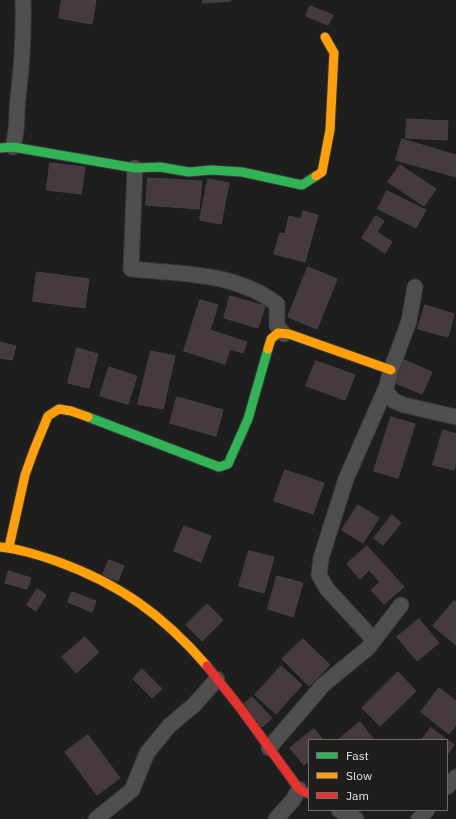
<!DOCTYPE html>
<style>
body{margin:0}
#map{position:relative;width:456px;height:819px;overflow:hidden;background:#1f1e1e;font-family:"IBM Plex Sans",sans-serif}
canvas{display:block}
.legend{position:absolute;left:308px;top:739px;width:140px;height:72px;box-sizing:border-box;background:#201d1d;border:1px solid #6f6d6d;margin:0;padding:5px 7px;list-style:none;font-size:12px;color:#e6e4e4}
.legend li{display:flex;align-items:center;gap:8px;height:20px}
.legend b{width:20px;border:1px solid #6f6d6d}
</style>
<div id="map">
<canvas width="456" height="819"></canvas>
<ul class="legend">
<li><b style="height:5px;background:#30b455"></b>Fast</li>
<li><b style="height:5px;background:#ff9f0a"></b>Slow</li>
<li><b style="height:5px;background:#e5322d"></b>Jam</li>
</ul>
</div>
<script>
const g = document.querySelector('canvas').getContext('2d');
g.lineJoin = 'round';
function paint(path, color) {
  g.fillStyle = color;
  g.fill(path, 'evenodd');
}
function trace(path, color, width, dash) {
  g.strokeStyle = color;
  g.lineWidth = width;
  g.lineCap = dash ? 'butt' : 'round';
  g.setLineDash(dash || []);
  g.stroke(path);
}
const building = new Path2D(`
 M62,0H96L92,24L59,18Z
 M203,0H231V1L203,3Z
 M310,6L333,15L328,25L306,16Z
 M407,119L448,121L447,140L406,138Z
 M402,139L456,155V177L396,160Z
 M50,163L85,167L81,194L47,190Z
 M400,165L436,189L424,206L388,182Z
 M148,178L202,181L199,209L146,205Z
 M208,179L229,183L221,224L200,220Z
 M387,191L426,210L416,228L378,209Z
 M303,211L318,215L305,262L274,254L280,233L285,234L289,216L301,219Z
 M376,216L384,221L377,232L392,242L385,253L362,238Z
 M308,267L337,279L317,329L288,317Z
 M37,272L89,279L85,308L33,301Z
 M230,296L265,306L258,328L224,318Z
 M200,300L218,305L210,330L247,342L243,353L230,349L225,364L184,351Z
 M425,305L454,314L448,337L418,329Z
 M0,342L16,346L12,360L0,358Z
 M77,348L98,354L89,388L68,383Z
 M151,351L175,356L163,409L138,404Z
 M404,360L432,372L422,394L395,383Z
 M316,361L355,375L345,400L306,386Z
 M109,367L137,376L128,404L100,396Z
 M177,397L223,410L216,436L170,423Z
 M391,417L415,424L398,478L374,471Z
 M443,430L456,434V462L454,470L433,465Z
 M285,470L324,483L313,514L274,501Z
 M358,505L379,518L363,543L342,530Z
 M392,515L401,523L383,545L374,538Z
 M184,526L211,536L201,562L174,551Z
 M367,546L404,587L384,604L371,590L380,582L369,570L360,579L347,564Z
 M249,551L274,557L264,593L239,586Z
 M109,560L124,566L118,581L103,575Z
 M9,571L31,578L27,589L5,583Z
 M277,576L303,583L293,617L268,609Z
 M37,589L46,595L36,611L27,605Z
 M72,592L96,601L92,612L68,602Z
 M454,601L456,602V645L433,626Z
 M207,604L223,620L202,641L186,625Z
 M419,619L439,643L417,661L397,637Z
 M85,637L99,652L76,673L62,657Z
 M303,639L330,665L309,686L282,659Z
 M281,666L302,685L276,714L255,695Z
 M142,669L162,689L152,698L133,679Z
 M398,672L416,691L380,726L362,708Z
 M439,688L456,701V725L449,734L421,712Z
 M252,697L272,718L262,727L242,706Z
 M360,722L374,740H338Z
 M431,728L454,745L447,755V740H422Z
 M314,729L323,740H309V761L304,765L290,748Z
 M88,735L120,778L97,795L65,752Z`);
paint(building, '#473a3e');
trace(building, '#454444', 1);
const street = new Path2D(`
 M13,147C18,128 16,116 18,98C22,64 24,34 23,0
 M135,168L131,269C180,274 235,272 277,304V326L284,334
 M415,287L409,321L391,370L386,388L387,393L394,401L404,405L456,417
 M374,640L327,589L319,575L321,558L346,479L386,388
 M269,748L323,685L368,648L401,605
 M447,787L456,777
 M339,810L356,819
 M96,819L132,790L147,753L169,726L194,705L217,679
 M276,819L293,800L299,789
 M419,819L427,810`);
const fast = new Path2D(`
 M0,148L13,147L135,168L160,167L189,172L211,170L242,172L302,185L316,176
 M88,417L219,467L228,464L248,419L268,349`);
const slow = new Path2D(`
 M316,176L322,172L330,130L334,53L325,37
 M268,349L271,339L278,333L289,334L391,370
 M0,547C20,549 38,555 56,561C120,584 163,615 207,666
 M9,547L25,475L34,450L48,416L59,409L71,411L88,417`);
const jam = new Path2D(`
 M207,666L241,709L299,789L309,794`);
trace(street, '#383838', 17);
trace(fast, '#383838', 11);
trace(slow, '#383838', 11);
trace(jam, '#383838', 11);
trace(street, '#504e4f', 15);
trace(fast, '#30b455', 9);
trace(slow, '#ff9f0a', 9);
trace(jam, '#e5322d', 9);
</script>
